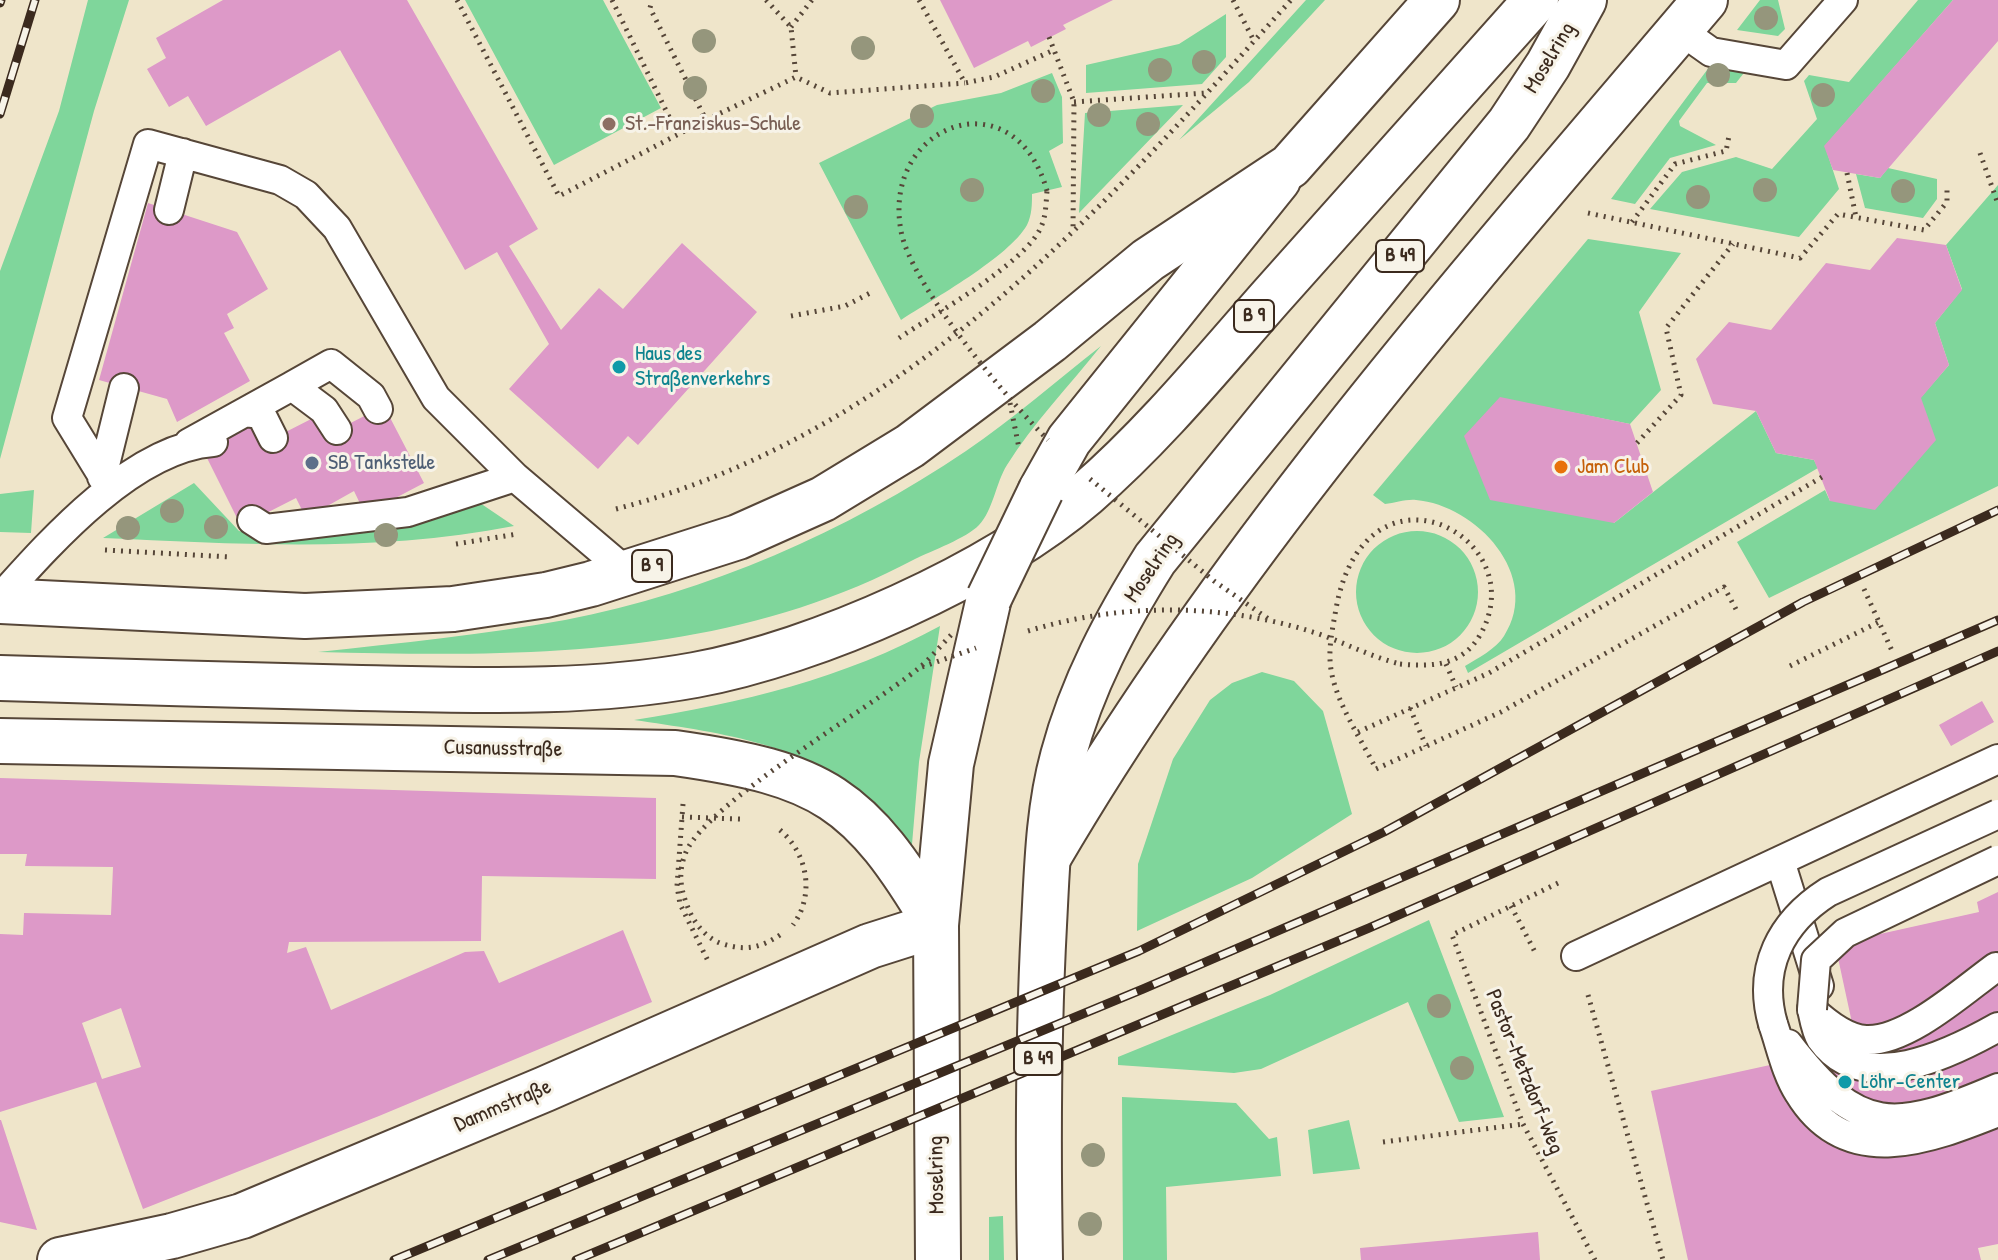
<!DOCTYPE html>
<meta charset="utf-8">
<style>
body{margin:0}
canvas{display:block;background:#efe5ca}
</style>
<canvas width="1998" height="1260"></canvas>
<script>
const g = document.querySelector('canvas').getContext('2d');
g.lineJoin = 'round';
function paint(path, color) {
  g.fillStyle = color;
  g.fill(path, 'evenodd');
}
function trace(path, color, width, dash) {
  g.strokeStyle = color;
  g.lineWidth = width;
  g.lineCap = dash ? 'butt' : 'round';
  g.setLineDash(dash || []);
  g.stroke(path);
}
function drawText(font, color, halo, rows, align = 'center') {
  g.font = font + ' "Patrick Hand",sans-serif';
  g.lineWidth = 6;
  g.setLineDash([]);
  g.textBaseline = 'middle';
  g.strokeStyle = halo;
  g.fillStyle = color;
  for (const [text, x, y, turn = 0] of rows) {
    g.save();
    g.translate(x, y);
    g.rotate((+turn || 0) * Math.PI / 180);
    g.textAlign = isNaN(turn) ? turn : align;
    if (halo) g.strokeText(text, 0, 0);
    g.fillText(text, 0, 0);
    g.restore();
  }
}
paint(new Path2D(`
 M88,0H129L94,111L0,459V271L59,111Z
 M465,0H603L661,108L554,165Z
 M1306,0H1325L1249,82L1179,140Z
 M1760,0H1778L1785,29L1778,36L1737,30Z
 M1918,0H1953L1825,146L1839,189L1799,237L1650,209L1682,172L1736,157L1772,169L1817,119L1804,81L1809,75L1849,82Z
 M1226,14V57L1202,84L1086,93V65L1179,44Z
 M1710,66L1747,69L1736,83H1707L1679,121L1680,126L1716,145L1670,158L1635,204L1611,199Z
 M1052,73L1062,97L1063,143L1049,151L1062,187L1032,194C1032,204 1032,215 1027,225C1009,257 933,299 901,320L819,163L937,105L1001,93Z
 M1183,105L1079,213L1085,113Z
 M1888,168L1937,179V199L1923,218L1865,208L1856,174L1880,178Z
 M1998,185V486L1769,598L1737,542L1825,490L1830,501L1949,365L1935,323L1962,289L1946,245Z
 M1588,239L1681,253L1639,312L1661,390L1630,424L1500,398L1614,523L1756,411L1776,453L1814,460L1818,468L1468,673L1465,666C1478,658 1496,649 1504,636C1543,576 1476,505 1416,500C1406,499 1395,503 1385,504L1373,495Z
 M1101,346C1070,385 1033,423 1007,465C996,482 993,511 979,525C967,538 931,551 915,559C727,659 524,657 318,652C400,643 483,635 565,620C706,593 848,531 966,451C1013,419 1056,381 1101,346Z
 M194,483L239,531L263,536L418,524L480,503L514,526C378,553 239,544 103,538Z
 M34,490L31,533L0,532V494Z
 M1356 592a61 61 0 1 1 122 0a61 61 0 1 1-122 0Z
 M940,626L919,762L911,856C897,836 883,812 865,797C802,742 714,732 634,720C742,703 843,679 940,626Z
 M1262,672L1294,681L1323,711L1352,814L1252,878L1137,931L1138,864L1173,759L1210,700L1232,683Z
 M1429,920L1504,1117L1459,1122L1408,1002L1261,1069L1234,1073L1118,1065V1057L1270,995Z
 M1122,1097L1236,1103L1269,1139L1277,1137L1281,1176L1166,1187L1167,1260H1123Z
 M1349,1120L1360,1169L1313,1174L1308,1130Z
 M1003,1216L1004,1260H989V1217Z`), '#7fd69b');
paint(new Path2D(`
 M223,0H407L538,229L509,246L561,330L599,288L623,309L682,243L757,312L638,445L628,436L598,469L509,389L549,344L497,252L465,270L340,50L206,126L188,96L169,107L147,69L166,58L156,38Z
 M940,0H1113L1063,25L1066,29L1031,47L1028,41L974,68Z
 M1953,0H1998V41L1880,178L1833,170L1824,146Z
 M148,203L237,232L268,289L227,314L234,328L224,333L250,381L177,422L167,399L99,380Z
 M1897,238L1946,245L1962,290L1935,323L1949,365L1921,398L1936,440L1875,510L1830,501L1814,460L1776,453L1756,411L1713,404L1696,359L1729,322L1771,330L1826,263L1870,270Z
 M1500,397L1630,424L1653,492L1614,523L1490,500L1464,436Z
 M384,406L424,483L365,514L354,491L306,518L296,498L241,526L202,448L256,419L268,441L321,414L331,433Z
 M1982,701L1994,722L1951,746L1939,725Z
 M0,778L656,798V879L482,876L481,941L289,942L287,953L306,947L331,1010L465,952L484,951L499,983L623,930L652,1002L379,1116L143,1209L96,1082L0,1112V934L23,935L24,913L111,915L113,867L25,866L27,854H0ZM121,1008L141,1067L102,1079L82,1023Z
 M1998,892V1244L1978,1248L1981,1260H1688L1651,1091L1857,1046L1835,944L1979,912L1977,902Z
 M0,1120H1L37,1230L0,1222Z
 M1538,1232L1540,1260H1361L1360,1248Z`), '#dd99c8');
const lane = new Path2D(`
 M1680,30L1711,52L1786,65L1843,0
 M169,210L183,153
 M292,386L331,364L371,396L378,409
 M245,412L292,386L324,410L337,430
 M189,443L245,412L261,414L273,438
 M102,477L124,388
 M110,488L67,418L148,144L280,180L306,195L337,228L436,398L515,477
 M252,520L266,529L408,512L515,477L628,573
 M0,598C51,541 133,448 213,442
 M1780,861L1819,986
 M1576,956L1998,759
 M1812,1009C1814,1018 1816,1031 1821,1039C1863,1098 1952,1053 1998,1027
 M1812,1010C1826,1023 1846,1039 1866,1040C1907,1042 1964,990 1996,967
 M1773,1024C1781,1047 1786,1073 1799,1093C1847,1172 1930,1139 1998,1112
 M1788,1044C1859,1137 1895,1132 1998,1088`);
const street = new Path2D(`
 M0,741L675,753C823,774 860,797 936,925L870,946L545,1089L242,1216L172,1236L60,1260
 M1048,858C1230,546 1472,275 1705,0`);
const primary = new Path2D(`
 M1041,490L1069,440L1278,180
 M938,1260L936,925L951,764L989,598
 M1040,1260C1038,1148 1038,1037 1044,925C1047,869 1048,811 1063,756C1082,685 1116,621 1155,559L1509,124L1548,65L1584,0`);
const highway = new Path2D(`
 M0,601L305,616L453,609L546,595L591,584L738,537L823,499L910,446L1050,341L1148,260L1290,166L1437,0
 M0,678C120,682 241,685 361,688C472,690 586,695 695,675C816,653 992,575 1086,494C1154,435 1212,364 1271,297C1359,198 1447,99 1536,0`);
trace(lane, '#564638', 32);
trace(street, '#564638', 48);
trace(primary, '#564638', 48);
trace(highway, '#564638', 48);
trace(new Path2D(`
 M457,0L559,196L706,120L650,8L652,0
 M612,0L678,135
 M766,0L791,27L796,77
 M919,0L965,83L994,77L1054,50
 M1233,0L1254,41
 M791,27L812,0
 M1049,37L1074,102L1073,231
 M1074,102L1206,93
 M706,120L796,77L830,93L965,83
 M1980,153L1998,204
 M1847,173L1856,217
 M1588,213L1800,258L1838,214L1924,230L1947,202V189
 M1632,222L1675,164L1726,151L1729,136
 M791,316L845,306L874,291
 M899,338C933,315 1026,263 1041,227C1046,216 1046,203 1047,191
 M1637,443L1681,395L1666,328L1733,244
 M616,509C903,435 1101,212 1291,0
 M456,544L517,534
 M105,550L231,557
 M1864,589L1893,653
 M1400,664C1432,667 1462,666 1480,635C1537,537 1365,447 1336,609C1332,632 1327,652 1332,675C1339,707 1361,739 1376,769L1501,712L1724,587L1738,613
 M1446,664L1456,687
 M1790,666L1879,622
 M1410,708L1426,746
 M1358,732L1489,673L1822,477
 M683,804L677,886L680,904L709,963
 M682,817L740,819
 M780,830C808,854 815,895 793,925
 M1558,883L1452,935L1523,1124L1595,1260
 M1511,906L1535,952
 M1588,995L1663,1260
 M1383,1142L1523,1124`), '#564638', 5, [2, 6]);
trace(lane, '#fff', 28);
trace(street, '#fff', 44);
trace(primary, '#fff', 44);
trace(highway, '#fff', 44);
const rail = new Path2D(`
 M0,3L1,0
 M0,114L35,0
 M394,1260L1139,951L1384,832L1803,602L1998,510
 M488,1260L1143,989L1998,620
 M576,1260L1369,928L1998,651`);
trace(rail, '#3b2a1e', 9);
trace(rail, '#f7f3e8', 6, [18]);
const laneBridge = new Path2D(`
 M1812,1009L1816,960L1845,933L1998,860
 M1773,1024C1757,968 1781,922 1828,892L1998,814`);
const primaryBridge = new Path2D(`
 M989,598L1041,490`);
trace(laneBridge, '#564638', 32, []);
trace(primaryBridge, '#564638', 48, []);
trace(new Path2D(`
 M1047,191C1015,75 881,123 901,231C910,284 1008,400 1048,440
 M1010,403L1019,448
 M1090,479L1214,581L1270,620
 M1028,631C1123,602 1225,603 1319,634C1347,644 1372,657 1400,664
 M922,667L976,648
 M780,935C760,948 746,951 723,944C706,939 693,922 687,905C680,887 678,871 686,852C708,802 869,709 919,668C931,658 942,644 953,633`), '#564638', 5, [2, 6]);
trace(laneBridge, '#fff', 28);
trace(primaryBridge, '#fff', 44);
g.fillStyle = '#95967c';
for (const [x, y] of [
 [1766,18],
 [704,41],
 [863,48],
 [1204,62],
 [1160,70],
 [1718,75],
 [695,88],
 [1043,91],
 [1823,95],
 [1099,115],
 [922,116],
 [1148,124],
 [972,190],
 [1765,190],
 [1903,191],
 [1698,197],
 [856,207],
 [172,511],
 [216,527],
 [128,528],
 [386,535],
 [1439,1006],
 [1462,1068],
 [1093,1155],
 [1090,1224]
]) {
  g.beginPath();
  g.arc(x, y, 12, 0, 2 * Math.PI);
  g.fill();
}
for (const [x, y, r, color] of [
 [609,124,8,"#8d6e63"],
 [619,367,8,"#0f9aa8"],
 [312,463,8,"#5c6f8a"],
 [1561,467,8,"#e8710a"],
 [1845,1082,8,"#0f9aa8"]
]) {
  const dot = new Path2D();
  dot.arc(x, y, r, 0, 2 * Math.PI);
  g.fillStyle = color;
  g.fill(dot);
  trace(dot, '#f7f3e8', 3);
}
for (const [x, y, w] of [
 [1400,256,48],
 [1254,316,40],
 [652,566,40],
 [1038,1059,48]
]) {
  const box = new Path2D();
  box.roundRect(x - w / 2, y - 16, w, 32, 6);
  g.fillStyle = '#f7f3e8';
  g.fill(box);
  trace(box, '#3b2a1e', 2);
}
drawText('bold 20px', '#3b2a1e', null, [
 ["B 49",1400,256],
 ["B 9",1254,316],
 ["B 9",652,566],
 ["B 49",1038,1059]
]);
drawText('22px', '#3b2a1e', '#f7f3e8', [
 ["Moselring",1550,58,-59],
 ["Moselring",1152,568,-56],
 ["Cusanusstraße",503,749,1],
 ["Pastor-Metzdorf-Weg",1524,1072,68],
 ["Dammstraße",503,1106,-23],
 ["Moselring",937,1175,-91]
]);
drawText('22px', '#785e54', '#f7f3e8', [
 ["St.-Franziskus-Schule",625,124]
], 'left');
drawText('22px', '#0d838f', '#f7f3e8', [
 ["Haus des",635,354],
 ["Straßenverkehrs",635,379],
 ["Löhr-Center",1861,1082]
], 'left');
drawText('22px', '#4e5e75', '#f7f3e8', [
 ["SB Tankstelle",328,463]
], 'left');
drawText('22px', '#c56008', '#f7f3e8', [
 ["Jam Club",1577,467]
], 'left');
</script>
